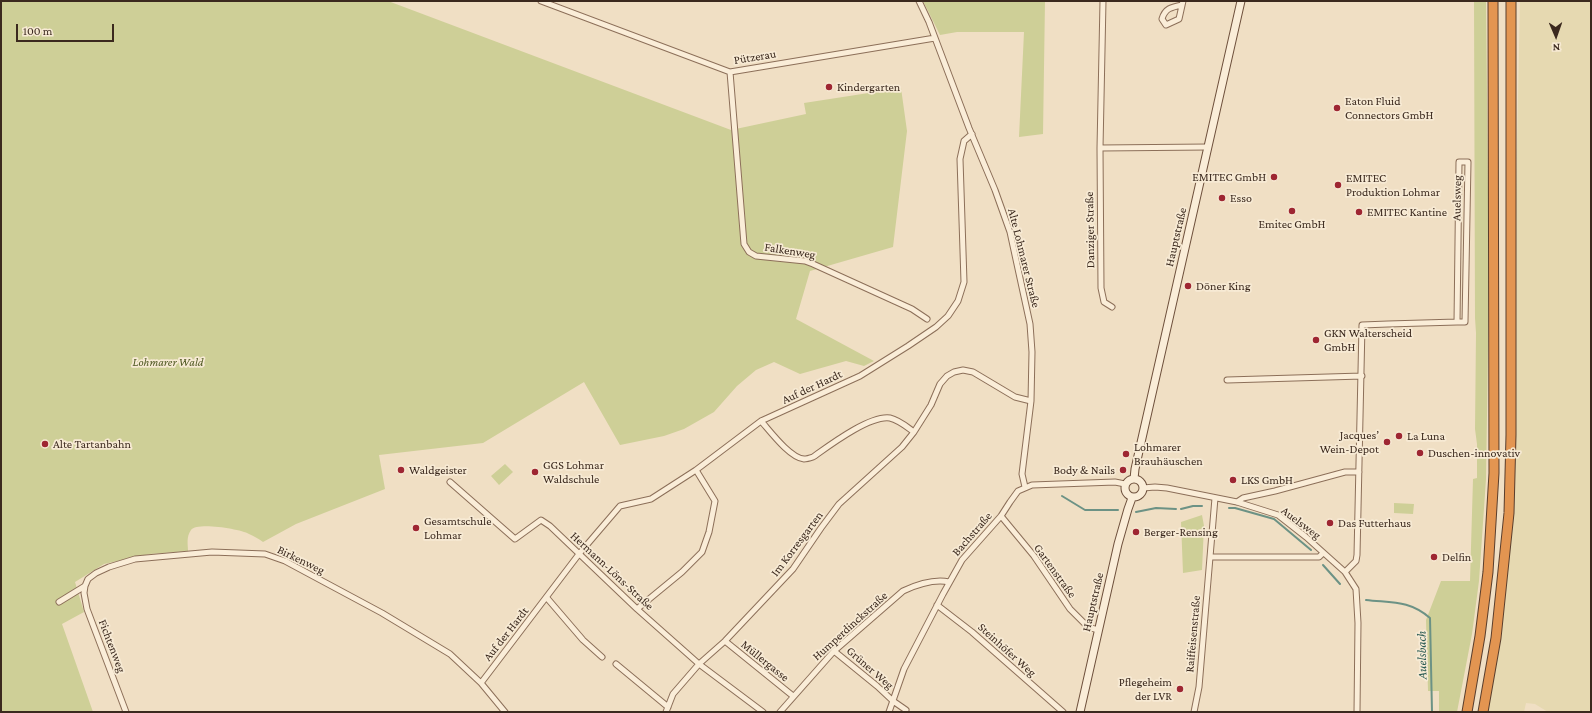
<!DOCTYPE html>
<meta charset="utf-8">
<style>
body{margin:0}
#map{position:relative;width:1592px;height:713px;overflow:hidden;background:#f0dfc4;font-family:"Crimson Pro",serif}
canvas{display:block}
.frame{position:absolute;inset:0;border:2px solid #3b291e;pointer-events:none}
.north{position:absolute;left:1536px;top:16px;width:40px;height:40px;-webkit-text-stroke:3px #f7ead4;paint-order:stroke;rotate:178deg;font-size:11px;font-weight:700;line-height:16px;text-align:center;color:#3b291e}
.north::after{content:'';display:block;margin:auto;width:14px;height:18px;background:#3b291e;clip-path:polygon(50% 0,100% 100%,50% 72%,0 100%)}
.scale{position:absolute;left:16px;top:24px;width:98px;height:18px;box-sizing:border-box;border:2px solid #3b291e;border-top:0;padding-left:5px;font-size:12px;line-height:14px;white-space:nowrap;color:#3b291e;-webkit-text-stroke:3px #f7ead4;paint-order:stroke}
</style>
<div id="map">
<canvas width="1592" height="713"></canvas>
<div class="frame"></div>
<div class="north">N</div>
<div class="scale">100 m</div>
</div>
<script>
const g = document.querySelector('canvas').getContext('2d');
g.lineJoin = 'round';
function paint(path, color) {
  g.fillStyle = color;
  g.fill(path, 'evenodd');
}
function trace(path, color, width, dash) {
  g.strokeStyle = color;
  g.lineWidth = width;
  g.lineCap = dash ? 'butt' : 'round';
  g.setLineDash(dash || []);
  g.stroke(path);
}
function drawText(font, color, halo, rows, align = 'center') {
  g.font = font + ' "Crimson Pro",serif';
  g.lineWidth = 3.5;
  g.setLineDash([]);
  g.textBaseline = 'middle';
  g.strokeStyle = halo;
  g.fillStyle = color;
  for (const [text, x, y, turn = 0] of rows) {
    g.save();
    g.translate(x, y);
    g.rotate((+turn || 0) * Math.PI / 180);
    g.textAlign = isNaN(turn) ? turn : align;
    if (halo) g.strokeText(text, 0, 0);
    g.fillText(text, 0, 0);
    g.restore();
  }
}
paint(new Path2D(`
 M1520,1H1591V712H1548L1535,704L1526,703L1524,712H1485L1498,639L1511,435Z`), '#e6d9b1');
paint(new Path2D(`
 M1,1H388L731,130L806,114L804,103L901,88L907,131L893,247L810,271L796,319L874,361L864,366L846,361L800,374L774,362L756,370L737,386L714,412L684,429L664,436L620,445L584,382L483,443L379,455L385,489L296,524L263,542C259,539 254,536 249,534C240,529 197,522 191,530C186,537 188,544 188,551L150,554L104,564L75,582L84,612L62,624L93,712H1Z
 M923,1H1045L1043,134L1019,137L1024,32H957L940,35Z
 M1474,1H1486L1489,285L1486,479L1479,581L1472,634L1457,712H1439V691H1428L1426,620L1441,581H1470L1473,479L1477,478V444L1475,429L1476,333L1475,318Z
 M505,464L513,472L499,485L491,476Z
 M1394,503L1414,504L1413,514L1394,513Z
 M1202,515L1204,526L1202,570L1183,573L1181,522Z`), '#cecf97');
trace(new Path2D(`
 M1062,496L1085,510H1118
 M1229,508H1235L1274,519L1311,550
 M1181,509L1193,506H1202
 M1136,512L1156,508L1176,509
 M1323,565L1340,584
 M1366,600C1392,603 1409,600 1430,618L1432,712`), '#6c9285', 2);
const street = new Path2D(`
 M541,1L730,72L935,38
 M919,1L929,22L969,128L995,190L1010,232L1030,324L1032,352L1031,401L1022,474L1025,487
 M1103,1L1100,148L1101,288L1104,302L1112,307
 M1182,5C1172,7 1165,8 1162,19L1166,25L1179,19L1183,1
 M730,72L744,244L749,252L756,256L805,261L813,264L912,309L927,319
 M1100,148L1208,147
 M1227,380L1362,376
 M761,421C770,431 790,458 804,459C807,459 810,458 813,457C830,445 870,415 890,418C899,420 907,427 914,432
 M450,482L515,539L541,520L550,526L637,609L699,664L763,712
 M1143,488L1155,487L1167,488L1237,502L1278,515L1306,537L1345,572L1356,589L1358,623L1357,712
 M1237,502L1243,498L1275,491L1345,472H1359
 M1001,516L1034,556L1070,609L1088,627L1098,630
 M1210,557H1319L1323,553
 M1345,572L1356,561L1357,555L1362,325L1388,324L1457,322H1465L1468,162H1459L1457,322
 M85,586L84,593L87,609L126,712
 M547,598L583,640L602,657
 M59,602L85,586L88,579L96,573L109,567L135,559L212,552L265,554L285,561L382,613L450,654L481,683L505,712
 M937,605L972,632L1063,712
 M637,609L682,572L702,552L709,532L715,501L696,470
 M725,641L793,696
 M834,651L877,686L893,701L906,710
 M616,664L668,707
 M481,683L579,554L620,506L651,499L696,470L761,421L860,376L908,346L936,327L948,316L958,301L964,282L960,159L964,141L972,134
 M666,712L673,694L699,664L725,641L793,569L821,528L839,504L902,447L914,432L931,405L940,384L947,376L954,372L963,370L973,372L1015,397L1031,401
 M780,712L834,651L903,591C916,585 935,579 949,582
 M889,712L904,669L943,594L962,560L1001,516L1010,502L1018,491L1032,485L1115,482L1125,484
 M1194,712L1199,687L1215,498`);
const secondary = new Path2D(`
 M1125 488a9 9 0 1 1 18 0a9 9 0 1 1-18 0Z
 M1134,479L1135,469L1241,1
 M1080,712L1118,544L1128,509L1132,498`);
const highway = new Path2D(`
 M1467,712L1480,636L1488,572L1494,473L1493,1
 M1483,712L1496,638L1509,513L1511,435V1`);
trace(street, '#8c6f59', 7);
trace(secondary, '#6e503c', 9);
trace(highway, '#5a3e2d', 11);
trace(street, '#faedd8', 5);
trace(secondary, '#faedd8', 7);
trace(highway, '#e39551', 9);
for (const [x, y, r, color] of [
 [829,87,4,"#9e2632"],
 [1337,108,4,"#9e2632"],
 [1274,177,4,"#9e2632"],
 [1338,185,4,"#9e2632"],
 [1222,198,4,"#9e2632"],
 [1292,211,4,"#9e2632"],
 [1359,212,4,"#9e2632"],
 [1188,286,4,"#9e2632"],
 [1316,340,4,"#9e2632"],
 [1399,436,4,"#9e2632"],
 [1387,442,4,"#9e2632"],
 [45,444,4,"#9e2632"],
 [1420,453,4,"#9e2632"],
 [1126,454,4,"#9e2632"],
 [401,470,4,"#9e2632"],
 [1123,470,4,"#9e2632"],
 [535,472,4,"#9e2632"],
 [1233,480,4,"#9e2632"],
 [1330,523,4,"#9e2632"],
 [416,528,4,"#9e2632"],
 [1136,532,4,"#9e2632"],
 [1434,557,4,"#9e2632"],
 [1180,689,4,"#9e2632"]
]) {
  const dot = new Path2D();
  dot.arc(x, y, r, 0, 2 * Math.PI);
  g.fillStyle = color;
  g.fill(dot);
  trace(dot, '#f7ead4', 1.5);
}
drawText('12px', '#3b291e', '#f7ead4', [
 ["Pützerau",755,57,-9],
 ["Auelsweg",1457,198,-89],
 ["Danziger Straße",1090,230,-91],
 ["Hauptstraße",1176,237,-77],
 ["Falkenweg",790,251,9],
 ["Alte Lohmarer Straße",1024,258,76],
 ["Auf der Hardt",812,387,-25],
 ["Auelsweg",1301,523,37],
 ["Bachstraße",972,534,-49],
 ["Im Korresgarten",797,544,-53],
 ["Birkenweg",301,560,26],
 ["Hermann-Löns-Straße",612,571,43],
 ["Gartenstraße",1055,571,54],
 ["Hauptstraße",1093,602,-77],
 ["Humperdinckstraße",850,626,-42],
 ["Auf der Hardt",506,634,-52],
 ["Raiffeisenstraße",1193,634,-85],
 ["Fichtenweg",112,646,69],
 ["Steinhöfer Weg",1007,650,42],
 ["Müllergasse",765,661,39],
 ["Grüner Weg",870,668,41]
]);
drawText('12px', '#3b291e', '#f7ead4', [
 ["Kindergarten",837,87],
 ["Eaton Fluid",1345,101],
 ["Connectors GmbH",1345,115],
 ["EMITEC GmbH",1266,177,"right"],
 ["EMITEC",1346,178],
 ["Produktion Lohmar",1346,192],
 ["Esso",1230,198],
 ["EMITEC Kantine",1367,212],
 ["Emitec GmbH",1292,224,"center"],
 ["Döner King",1196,286],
 ["GKN Walterscheid",1324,333],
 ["GmbH",1324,347],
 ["Jacques’",1379,435,"right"],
 ["Wein-Depot",1379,449,"right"],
 ["La Luna",1407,436],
 ["Alte Tartanbahn",53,444],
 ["Lohmarer",1134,447],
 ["Brauhäuschen",1134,461],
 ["Duschen-innovativ",1428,453],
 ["GGS Lohmar",543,465],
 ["Waldschule",543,479],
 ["Waldgeister",409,470],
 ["Body & Nails",1115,470,"right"],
 ["LKS GmbH",1241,480],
 ["Gesamtschule",424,521],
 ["Lohmar",424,535],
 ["Das Futterhaus",1338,523],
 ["Berger-Rensing",1144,532],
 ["Delfin",1442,557],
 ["Pflegeheim",1172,682,"right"],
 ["der LVR",1172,696,"right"]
], 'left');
drawText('italic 12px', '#505923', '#f7ead4', [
 ["Lohmarer Wald",168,362]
]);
drawText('italic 13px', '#2c5c54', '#f7ead4', [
 ["Auelsbach",1422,655,-91]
]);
</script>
